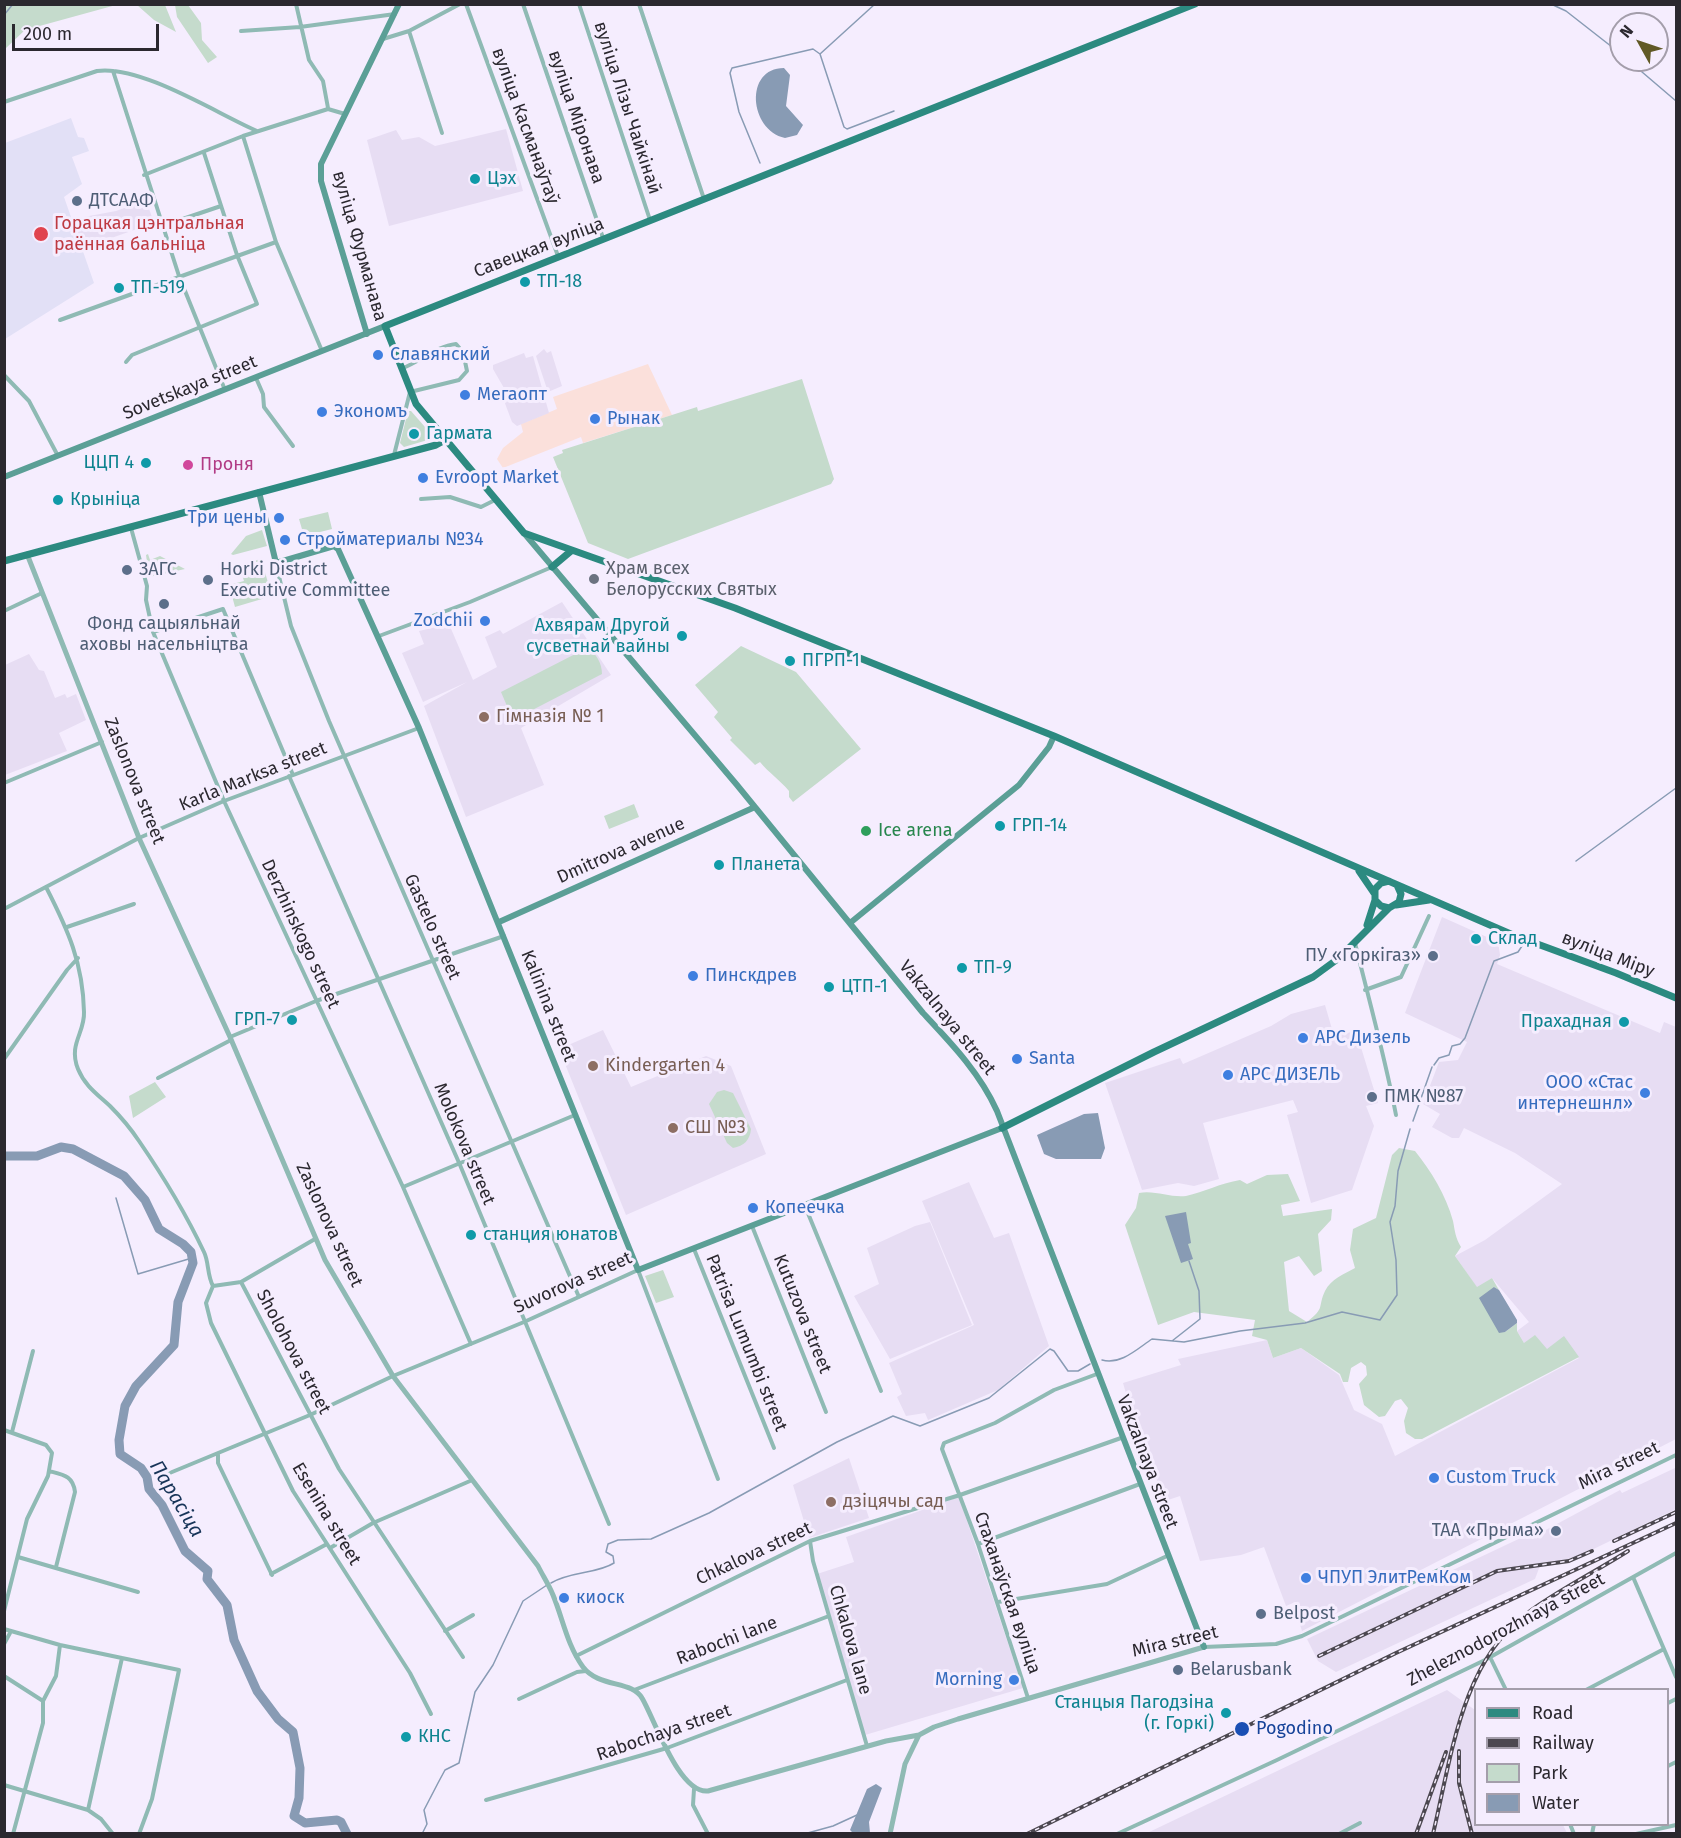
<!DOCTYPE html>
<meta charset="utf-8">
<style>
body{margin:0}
#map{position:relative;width:1681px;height:1838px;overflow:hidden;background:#f5edfe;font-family:"Fira Sans",sans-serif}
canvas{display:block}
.frame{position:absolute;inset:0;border:6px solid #2b282f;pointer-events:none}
.legend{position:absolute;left:1474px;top:1688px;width:195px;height:138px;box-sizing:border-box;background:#f5edfe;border:2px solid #a49eab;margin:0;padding:8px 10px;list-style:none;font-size:18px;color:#2b282f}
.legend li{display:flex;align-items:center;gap:12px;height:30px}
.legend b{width:30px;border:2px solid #a49eab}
.north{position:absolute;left:1609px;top:12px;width:60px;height:60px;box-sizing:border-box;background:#f5edfe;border:2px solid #a49eab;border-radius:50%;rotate:310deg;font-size:16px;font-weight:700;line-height:24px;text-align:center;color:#2b282f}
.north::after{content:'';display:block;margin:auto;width:21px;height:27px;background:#615926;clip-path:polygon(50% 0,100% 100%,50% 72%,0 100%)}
.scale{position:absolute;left:12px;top:24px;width:147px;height:27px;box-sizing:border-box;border:3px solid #2b282f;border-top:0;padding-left:8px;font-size:18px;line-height:21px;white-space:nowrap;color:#2b282f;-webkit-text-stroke:4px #f5edfe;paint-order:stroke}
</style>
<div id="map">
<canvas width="1681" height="1838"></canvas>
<div class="frame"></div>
<ul class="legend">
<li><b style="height:8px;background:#2c8a80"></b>Road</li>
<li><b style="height:8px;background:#4c4850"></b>Railway</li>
<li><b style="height:16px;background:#c5dbcc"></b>Park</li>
<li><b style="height:16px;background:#889bb4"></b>Water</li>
</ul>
<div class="north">N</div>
<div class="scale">200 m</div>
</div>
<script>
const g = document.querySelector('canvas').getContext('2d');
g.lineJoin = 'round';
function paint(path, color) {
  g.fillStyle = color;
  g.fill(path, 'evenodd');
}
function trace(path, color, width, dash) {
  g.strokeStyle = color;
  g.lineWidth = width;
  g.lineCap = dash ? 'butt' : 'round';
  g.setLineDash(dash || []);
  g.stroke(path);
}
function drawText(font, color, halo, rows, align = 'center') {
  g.font = font + ' "Fira Sans",sans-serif';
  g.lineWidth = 6;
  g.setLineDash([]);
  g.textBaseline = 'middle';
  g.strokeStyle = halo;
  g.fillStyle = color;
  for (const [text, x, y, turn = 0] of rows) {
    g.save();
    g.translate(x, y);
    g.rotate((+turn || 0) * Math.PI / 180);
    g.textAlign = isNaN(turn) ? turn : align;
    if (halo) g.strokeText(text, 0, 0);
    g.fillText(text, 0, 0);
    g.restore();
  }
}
paint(new Path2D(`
 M648,364L672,415L583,443L581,437L503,468L497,459L503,448L523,432L521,424L557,409L553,397Z`), '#fbe0db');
paint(new Path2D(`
 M506,129L523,191L389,226L367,140L396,130L402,140L419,137L435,146Z
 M146,200L154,223L83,248L73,219L116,211Z
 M544,349L547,353L551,351L562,386L548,392L536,356Z
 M524,353L526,358L533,356L549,413L517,426L512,422L503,398L508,395L493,369V365Z
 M562,602L611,675L521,728L544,785L466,817L424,706L467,682L423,702L402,653L424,644L419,631L449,624L473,680L497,667L485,637L500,630L503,634Z
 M29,654L39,670L44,671L55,698L65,694L67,698L76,694L86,720L59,733L67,751L5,775V665Z
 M1442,917L1498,942L1500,955L1497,964L1660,1033L1664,1022L1676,1027V1439L1302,1631L1293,1603L1286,1606L1264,1547L1241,1555L1200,1561L1180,1496L1165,1501L1136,1428L1123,1383L1181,1365L1178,1359L1267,1340L1273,1358L1301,1348L1339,1375L1354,1410L1382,1424L1395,1456L1579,1358L1524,1343L1517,1331L1529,1322L1492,1278L1477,1288L1455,1256L1485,1240L1562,1184L1515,1153L1464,1128L1459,1138H1452L1432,1127L1440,1114L1423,1104L1439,1062L1458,1060L1467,1042L1405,1013Z
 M1325,1005L1334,1036L1356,1031L1378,1103L1366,1106L1374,1126L1352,1190L1311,1203L1287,1115L1298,1112L1293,1100L1203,1123L1219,1179L1194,1186L1178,1183L1142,1190L1105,1083L1180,1058L1183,1064L1271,1026L1291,1014Z
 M603,1030L631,1087L706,1056L731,1066L766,1154L626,1215L559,1049Z
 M969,1182L994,1238L1009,1233L1049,1346L998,1390L928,1420L925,1413L906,1416L897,1397L902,1394L889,1363L974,1325L922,1201Z
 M930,1222L972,1325L890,1359L854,1296L879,1284L867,1248L915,1226Z
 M849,1458L869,1518L809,1538L793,1485Z
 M1675,1468L1676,1509L1573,1559L1541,1563L1535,1579L1336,1672L1318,1661L1307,1639L1527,1535L1529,1539L1620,1490L1622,1493Z
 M959,1497L1023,1688L865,1735L817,1574L854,1562L846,1537Z
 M1447,1690L1475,1710L1476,1824L1563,1825L1567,1833L1145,1834Z`), '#e7ddf3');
paint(new Path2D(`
 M71,118L78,137L84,138L89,151L72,157L82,184L64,197L94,283L5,339V143Z`), '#e2e0f6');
paint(new Path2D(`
 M5,4H116V5L25,30L5,49Z
 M137,5H165L176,32L154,20Z
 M175,5H188L201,23L202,40L217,57L208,63L177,17Z
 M802,379L834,479L831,484L628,559L588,543L553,457L563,453L562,450L697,407L698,411Z
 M408,411H411L432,435L431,439L404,447L400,443Z
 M328,512L332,529L304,536L299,519Z
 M262,530L267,546L233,555L231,554L246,536Z
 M148,554L150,560L160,556L185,569L149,577L146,555Z
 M261,559L272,596L235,607L229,585L244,581L239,565Z
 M741,646L796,672L861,749L793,802L789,797V791C780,780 769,773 760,762L755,765L730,740L732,738L714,717L718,712L695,685Z
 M587,648C596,653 602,663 602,674L513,720L501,692Z
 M634,804L639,817L609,829L604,816Z
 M155,1082L166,1097L133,1118L129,1096Z
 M724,1090L733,1093L751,1129C750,1140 744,1146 733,1148L727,1143L709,1104L717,1092Z
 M1399,1148L1415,1151C1431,1171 1446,1195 1453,1221C1455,1231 1455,1237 1461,1247L1455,1256L1477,1287L1492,1278L1499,1290L1494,1287L1505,1332L1517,1323V1331L1524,1343L1535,1335L1547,1349L1564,1336L1579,1357L1422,1439H1415L1406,1433L1404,1421L1408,1408L1401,1399L1395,1401L1385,1416L1379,1417L1364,1405L1359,1384L1367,1375L1366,1366L1361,1362L1351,1368L1348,1382H1343L1340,1374L1301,1348L1273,1358L1267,1340L1252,1336L1255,1320L1194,1312L1158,1325L1125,1225L1136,1208L1139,1193C1155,1190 1171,1198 1186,1196C1204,1192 1221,1183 1240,1180L1247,1184L1267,1175L1288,1174L1300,1201L1281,1205L1283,1216L1332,1209L1331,1220L1318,1234L1322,1271L1314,1276L1299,1256L1284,1262L1289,1311L1307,1322C1326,1307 1317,1308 1325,1291C1331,1279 1344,1274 1355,1268L1350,1250L1353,1229L1376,1218L1392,1155Z
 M663,1270L674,1297L656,1303L645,1276Z`), '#c5dbcc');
paint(new Path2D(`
 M784,68L790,75L786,106L803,125L797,135L785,138C749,130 744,68 784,68Z
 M1098,1113L1105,1148L1101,1159H1056L1044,1154L1037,1135L1084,1114Z
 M1186,1212L1191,1243L1188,1244L1193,1259L1181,1263L1165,1216Z
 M1494,1287L1499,1290L1517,1320V1323L1505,1332L1499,1333L1479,1298Z
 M876,1784L882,1788L869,1822L870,1833H853L850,1830L867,1789Z`), '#889bb4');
trace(new Path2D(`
 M875,4L820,54L844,127L847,129L894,111
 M1551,4L1566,11L1621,54
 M4,15L13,4
 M1628,60L1676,101
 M760,163L739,112L730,73L732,68L813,49L820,54
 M1576,861L1676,788
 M1434,1065L1439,1058L1449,1055L1452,1046L1460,1044L1465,1038L1494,961L1518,952L1522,946
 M1413,1121L1432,1067
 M116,1198L138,1274L192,1258
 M1172,1341L1200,1319L1199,1291L1189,1261
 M1102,1360C1121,1365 1137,1349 1152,1339L1184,1342L1240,1331L1305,1323L1342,1312L1380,1320L1397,1295L1396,1260L1390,1222L1395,1206L1398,1171L1410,1129
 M551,1583C571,1571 597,1574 614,1563L613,1556L606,1552L608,1544L618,1540L651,1539L709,1513L837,1442L893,1416L920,1426L989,1398L1050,1349L1054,1351L1068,1371H1078L1090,1364
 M422,1834L427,1824L424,1810L438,1783L445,1770L459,1763L475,1692L493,1665L523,1601L547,1585
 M804,1834L833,1826L857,1815`), '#889bb4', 1.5);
trace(new Path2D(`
 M4,1156H37L61,1147L73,1149L124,1176L145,1200L159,1229L183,1244L191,1252L193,1263L178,1302L174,1345L136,1386L125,1406L119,1440L120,1454L141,1468L147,1477L149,1489L162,1505L185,1551L208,1571L207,1579L227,1605L234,1640L257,1691L278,1719L293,1732L300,1768L299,1798L294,1816L305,1823L337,1820L341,1822L347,1834`), '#889bb4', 9);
trace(new Path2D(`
 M296,4L309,60L323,81L328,108
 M466,4L558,256
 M523,4L603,238
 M579,4L650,220
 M639,4L704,199
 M241,31L300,27L395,14
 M409,31L442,133
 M383,39L409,31L460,4
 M113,71L179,276L225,390
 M4,102L97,71C141,65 216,113 257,131
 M243,136L276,242L322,351
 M144,175L243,136L328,109L345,114
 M162,226L221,206
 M60,320L276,242
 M126,362L132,355L257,304L237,255L204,153
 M4,375L29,401L58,456
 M256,378L263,394L264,407L293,446
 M394,455L410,392L459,380L467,371L463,352L456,344C437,346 421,361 403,368
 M421,499L450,497L481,507L495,500
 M131,528L147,586L146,600L153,632L224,801L403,1187L471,1344
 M276,564L291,626L329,721L579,1297
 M4,611L42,593
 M153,632L223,609L293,775
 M379,636L470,602L552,567
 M289,776L460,1165L609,1524
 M4,783L102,742
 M46,887C68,930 83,963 84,1012C85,1033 68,1044 78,1069C85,1086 97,1094 110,1106C121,1117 131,1129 139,1141C163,1176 186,1214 204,1252C209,1262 207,1275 213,1286
 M4,909L139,838L224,801L419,728
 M67,927L134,904
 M1355,943C1369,1000 1385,1057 1396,1115
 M1365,990L1401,977L1429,916
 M230,1037L316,1001L504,936
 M4,1059L67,970L78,958
 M158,1078L231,1040
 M403,1187L575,1115
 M805,1206L881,1391
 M752,1226L826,1412
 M694,1249L774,1448
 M241,1282L339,1469L463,1657
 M213,1286L206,1303L211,1323L293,1491L410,1673L431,1714
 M213,1286L241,1282L315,1239
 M4,1430L46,1445L52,1453L48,1476L27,1519L4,1611
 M12,1432L33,1351
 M218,1453V1463L272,1575
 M49,1471C64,1475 73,1476 75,1492L56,1567
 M160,1477L310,1415L393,1376L524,1322L638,1270L718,1479
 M810,1541L813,1561L867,1746
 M978,1544L1140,1484
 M330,1548L373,1523L470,1481
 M18,1557L138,1592
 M271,1574L327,1544
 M1633,1577L1676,1677
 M998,1602L1107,1584L1167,1556
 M4,1629L60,1645L179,1670L152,1799L139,1834
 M445,1631L473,1615
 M4,1644L10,1633
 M1204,1647L1276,1644L1302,1636L1676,1455
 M576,1656L810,1541L960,1495L1121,1438
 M1490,1657L1506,1690
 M4,1676L43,1701V1723L13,1834
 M634,1690L829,1616
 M1586,1690L1664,1649
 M1028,1698L978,1544L942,1449L944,1443L995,1423L1054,1390L1097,1374
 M519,1699L577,1672L586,1671
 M43,1701L56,1676L60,1645
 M1668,1703L1676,1699
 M1668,1766L1676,1762
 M4,1785L88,1810L101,1819L113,1834
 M694,1789L693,1805L708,1834
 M486,1800L667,1748L847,1680
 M88,1810L122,1658
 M1570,1824L1574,1834
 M1117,1834L1277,1760L1485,1660L1676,1553
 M1339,1834L1360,1823
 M1592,1834L1594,1824
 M1636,1834L1676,1825`), '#8fbab4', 4);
trace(new Path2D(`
 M27,554L139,838L230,1037L325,1260L393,1376L538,1566C543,1576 549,1585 553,1595C563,1619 567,1645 583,1667C599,1688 632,1680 642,1698C655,1720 679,1794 708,1791L886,1741L919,1735L934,1727L958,1719L1204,1647
 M890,1834L905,1764L919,1735`), '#8fbab4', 5);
trace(new Path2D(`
 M367,334L329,208L321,181V164L399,4
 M4,477L385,326
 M259,492L276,563L334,546L338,549L419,728L638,1270L1002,1128
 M524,533L737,785L923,1013C951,1043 980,1073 997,1111L1204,1647
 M499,922L755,807
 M850,923L1019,785L1049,747L1054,736`), '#5b9f96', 6);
trace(new Path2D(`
 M1195,4L385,326L416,404L524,533L735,608L1054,736L1513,935L1616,973L1676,998
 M4,561L436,445L447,439
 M552,567L571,551
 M1359,871L1374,893
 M1389,881L1381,883L1375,889V900L1381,906L1389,908L1399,902L1401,894L1397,885
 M1396,905L1429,900
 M1367,925L1375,900
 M1002,1128L1154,1052L1313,977L1339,958L1389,908`), '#2c8a80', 7);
const rail = new Path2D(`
 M1614,1541L1676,1512
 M1319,1656L1497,1571L1569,1561L1592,1551
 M1459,1751V1783L1472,1834
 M1027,1834L1396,1653L1676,1523
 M1416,1834L1446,1752
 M1433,1834C1451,1759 1461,1663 1526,1614C1558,1590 1595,1572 1628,1551`);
trace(rail, '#4c4850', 4);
trace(rail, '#f5edfe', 1.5, [4.5]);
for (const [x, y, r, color] of [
 [475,179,6,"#0f9aa8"],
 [77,201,6,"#5c6f8a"],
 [41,234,8,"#e0444e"],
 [525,282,6,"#0f9aa8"],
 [119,288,6,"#0f9aa8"],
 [378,355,6,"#3f7fe0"],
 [465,395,6,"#3f7fe0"],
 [322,412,6,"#3f7fe0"],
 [595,419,6,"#3f7fe0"],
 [414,434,6,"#0f9aa8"],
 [146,463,6,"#0f9aa8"],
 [188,465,6,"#d1479c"],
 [423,478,6,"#3f7fe0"],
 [58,500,6,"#0f9aa8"],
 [279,518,6,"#3f7fe0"],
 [285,540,6,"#3f7fe0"],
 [127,570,6,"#5c6f8a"],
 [594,579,6,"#6b7280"],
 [208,580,6,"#5c6f8a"],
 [164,604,6,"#5c6f8a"],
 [485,621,6,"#3f7fe0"],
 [682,636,6,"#0f9aa8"],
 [790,661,6,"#0f9aa8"],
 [484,717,6,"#8d6e63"],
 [1000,826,6,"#0f9aa8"],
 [866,831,6,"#2e9e5b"],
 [719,865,6,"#0f9aa8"],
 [1476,939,6,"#0f9aa8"],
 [1433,956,6,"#5c6f8a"],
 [962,968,6,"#0f9aa8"],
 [693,976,6,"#3f7fe0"],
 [829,987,6,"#0f9aa8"],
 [292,1020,6,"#0f9aa8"],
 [1624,1022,6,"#0f9aa8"],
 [1303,1038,6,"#3f7fe0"],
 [1017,1059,6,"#3f7fe0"],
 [593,1066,6,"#8d6e63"],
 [1228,1075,6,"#3f7fe0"],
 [1645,1093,6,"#3f7fe0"],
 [1372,1097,6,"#5c6f8a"],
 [673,1128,6,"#8d6e63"],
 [753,1208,6,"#3f7fe0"],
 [471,1235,6,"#0f9aa8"],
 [1434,1478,6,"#3f7fe0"],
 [831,1502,6,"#8d6e63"],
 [1556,1531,6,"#5c6f8a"],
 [1306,1578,6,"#3f7fe0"],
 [564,1598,6,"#3f7fe0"],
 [1261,1614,6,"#5c6f8a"],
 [1178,1670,6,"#5c6f8a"],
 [1014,1680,6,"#3f7fe0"],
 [1226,1713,6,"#0f9aa8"],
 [1242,1729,8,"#1a4fb4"],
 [406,1737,6,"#0f9aa8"]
]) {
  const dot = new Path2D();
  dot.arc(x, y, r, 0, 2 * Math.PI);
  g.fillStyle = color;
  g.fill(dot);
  trace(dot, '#f5edfe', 2);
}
drawText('18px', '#2b282f', '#f5edfe', [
 ["вуліца Лізы Чайкінай",627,108,72],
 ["вуліца Міронава",576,117,71],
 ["вуліца Касманаўтаў",525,126,70],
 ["вуліца Фурманава",359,246,74],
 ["Савецкая вуліца",539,248,-21],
 ["Sovetskaya street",190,388,-22],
 ["Karla Marksa street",253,777,-22],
 ["Zaslonova street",134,781,68],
 ["Dmitrova avenue",621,851,-24],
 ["Gastelo street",432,927,66],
 ["Derzhinskogo street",300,934,65],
 ["вуліца Міру",1608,955,21],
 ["Kalinina street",548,1006,68],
 ["Vakzalnaya street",947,1018,51],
 ["Molokova street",464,1144,67],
 ["Zaslonova street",329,1225,65],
 ["Suvorova street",573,1283,-24],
 ["Kutuzova street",802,1314,68],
 ["Patrisa Lumumbi street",746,1343,68],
 ["Sholohova street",293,1352,62],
 ["Vakzalnaya street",1147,1462,69],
 ["Mira street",1619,1466,-26],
 ["Esenina street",326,1514,59],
 ["Chkalova street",754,1554,-25],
 ["Стаханаўская вуліца",1007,1593,71],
 ["Zheleznodorozhnaya street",1506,1630,-28],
 ["Chkalova lane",850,1640,74],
 ["Rabochi lane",727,1641,-21],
 ["Mira street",1175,1642,-13],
 ["Rabochaya street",664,1733,-19]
]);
drawText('18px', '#0d838f', '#f5edfe', [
 ["Цэх",487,179],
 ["ТП-18",537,282],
 ["ТП-519",131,288],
 ["Гармата",426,434],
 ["ЦЦП 4",134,463,"right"],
 ["Крыніца",70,500],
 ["Ахвярам Другой",670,626,"right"],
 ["сусветнай вайны",670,647,"right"],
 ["ПГРП-1",802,661],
 ["ГРП-14",1012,826],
 ["Планета",731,865],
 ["Склад",1488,939],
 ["ТП-9",974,968],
 ["ЦТП-1",841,987],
 ["ГРП-7",280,1020,"right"],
 ["Прахадная",1612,1022,"right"],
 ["станция юнатов",483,1235],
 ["Станцыя Пагодзіна",1214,1703,"right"],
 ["(г. Горкі)",1214,1724,"right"],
 ["КНС",418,1737]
], 'left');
drawText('18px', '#4e5e75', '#f5edfe', [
 ["ДТСААФ",89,201],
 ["ЗАГС",139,570],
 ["Horki District",220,570],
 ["Executive Committee",220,591],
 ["Фонд сацыяльнай",164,624,"center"],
 ["аховы насельніцтва",164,645,"center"],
 ["ПУ «Горкігаз»",1421,956,"right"],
 ["ПМК №87",1384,1097],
 ["ТАА «Прыма»",1544,1531,"right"],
 ["Belpost",1273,1614],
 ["Belarusbank",1190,1670]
], 'left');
drawText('18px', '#be3a42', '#f5edfe', [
 ["Горацкая цэнтральная",54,224],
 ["раённая бальніца",54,245]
], 'left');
drawText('18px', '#366cbe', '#f5edfe', [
 ["Славянский",390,355],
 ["Мегаопт",477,395],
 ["Экономъ",334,412],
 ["Рынак",607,419],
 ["Evroopt Market",435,478],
 ["Три цены",267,518,"right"],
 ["Стройматериалы №34",297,540],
 ["Zodchii",473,621,"right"],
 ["Пинскдрев",705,976],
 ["АРС Дизель",1315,1038],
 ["Santa",1029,1059],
 ["АРС ДИЗЕЛЬ",1240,1075],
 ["ООО «Стас",1633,1083,"right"],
 ["интернешнл»",1633,1104,"right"],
 ["Копеечка",765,1208],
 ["Custom Truck",1446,1478],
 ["ЧПУП ЭлитРемКом",1318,1578],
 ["киоск",576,1598],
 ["Morning",1002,1680,"right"]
], 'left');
drawText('18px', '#b23c85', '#f5edfe', [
 ["Проня",200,465]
], 'left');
drawText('18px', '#5b616d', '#f5edfe', [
 ["Храм всех",606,569],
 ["Белорусских Святых",606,590]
], 'left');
drawText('18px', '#785e54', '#f5edfe', [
 ["Гімназія № 1",496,717],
 ["Kindergarten 4",605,1066],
 ["СШ №3",685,1128],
 ["дзіцячы сад",843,1502]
], 'left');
drawText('18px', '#27864d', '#f5edfe', [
 ["Ice arena",878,831]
], 'left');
drawText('18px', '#164399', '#f5edfe', [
 ["Pogodino",1256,1729]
], 'left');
drawText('italic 20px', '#173458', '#f5edfe', [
 ["Парасіца",176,1499,59]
]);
</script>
